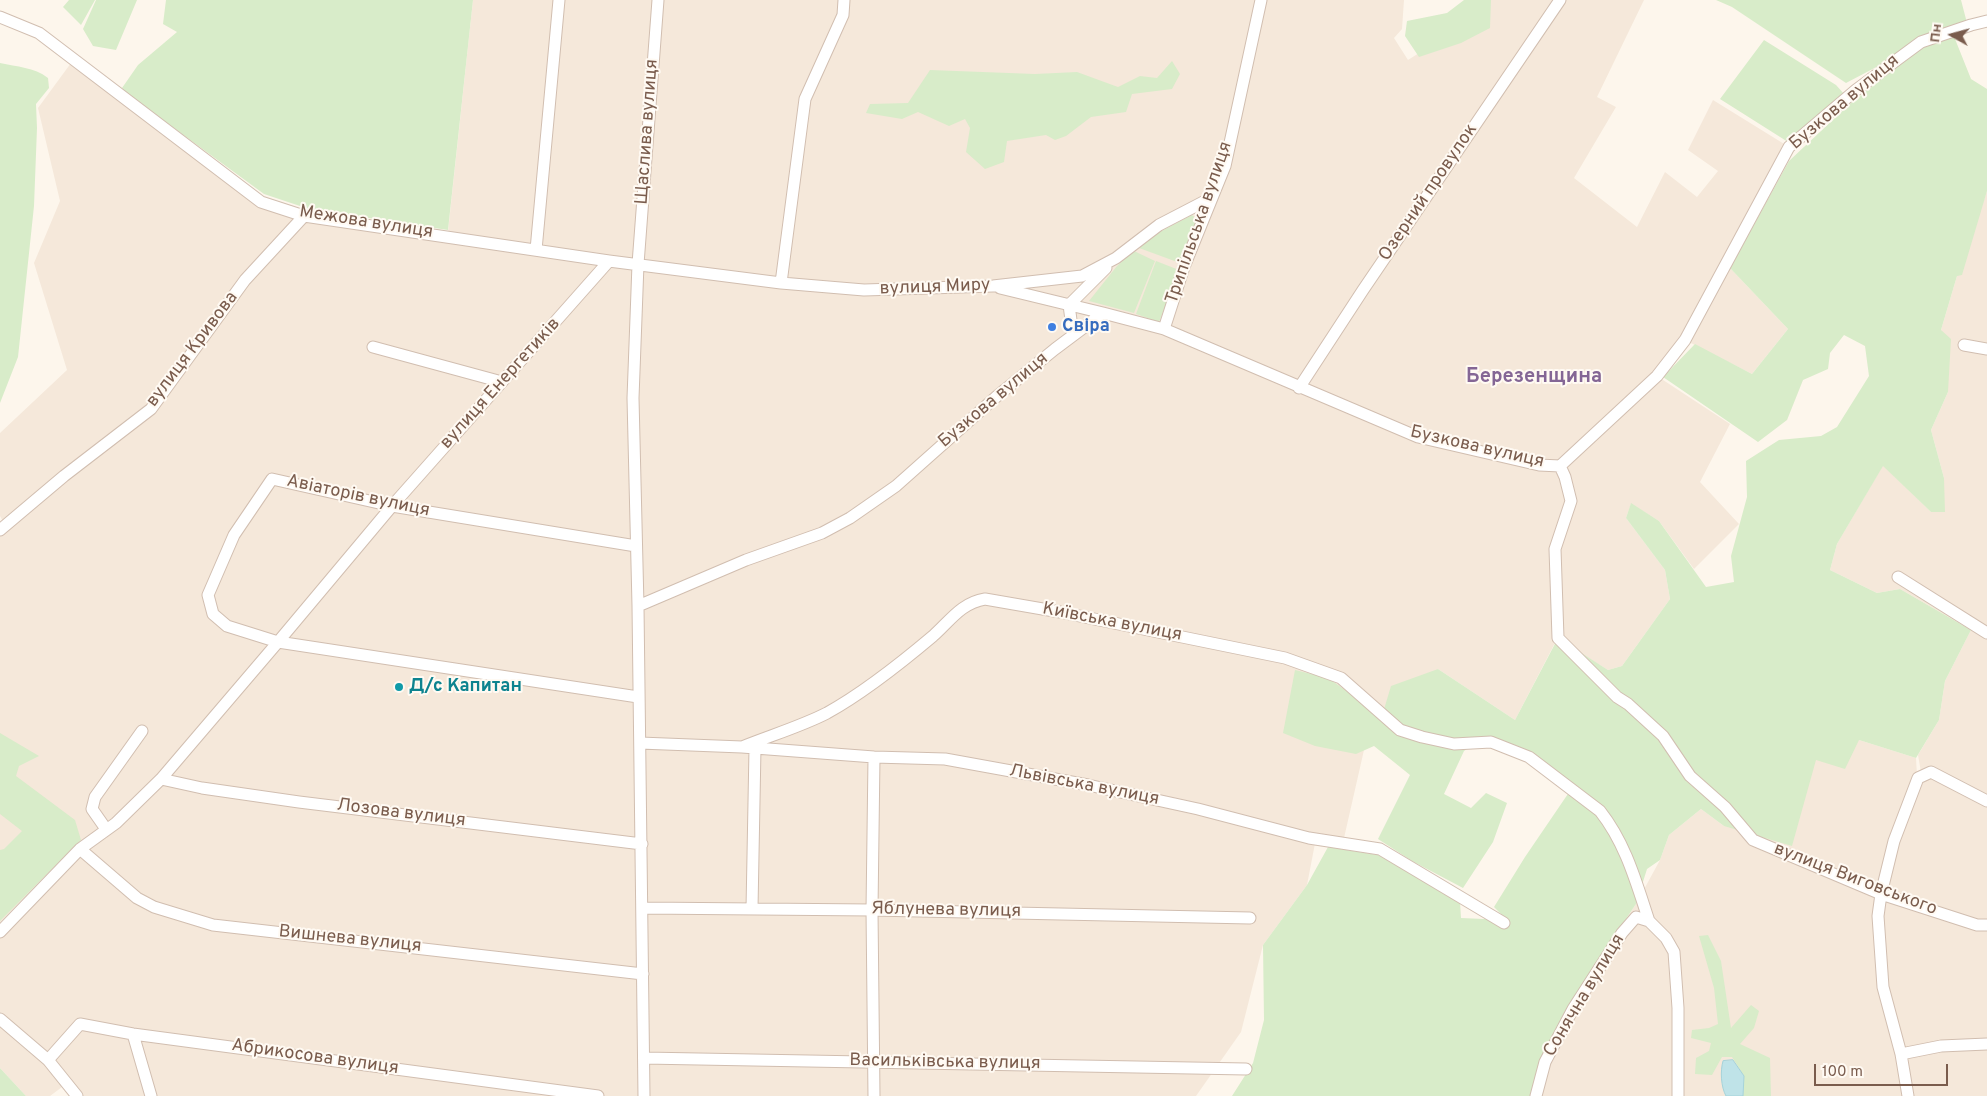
<!DOCTYPE html>
<meta charset="utf-8">
<style>
body{margin:0}
#map{position:relative;width:1987px;height:1096px;overflow:hidden;background:#fdf6ec;font-family:Overpass,sans-serif}
canvas{display:block}
.north{position:absolute;left:1927px;top:10px;width:50px;height:50px;-webkit-text-stroke:4px #fffaf3;paint-order:stroke;rotate:277deg;font-size:14px;font-weight:700;line-height:20px;text-align:center;color:#7a5c4d}
.north::after{content:'';display:block;margin:auto;width:18px;height:22px;background:#7a5c4d;clip-path:polygon(50% 0,100% 100%,50% 72%,0 100%)}
.scale{position:absolute;left:1814px;top:1064px;width:134px;height:22px;box-sizing:border-box;border:2px solid #7a5c4d;border-top:0;padding-left:6px;font-size:15px;line-height:18px;white-space:nowrap;color:#7a5c4d;-webkit-text-stroke:4px #fffaf3;paint-order:stroke}
</style>
<div id="map">
<canvas width="1987" height="1096"></canvas>
<div class="north">Пн</div>
<div class="scale">100 m</div>
</div>
<script>
const g = document.querySelector('canvas').getContext('2d');
g.lineJoin = 'round';
function paint(path, color) {
  g.fillStyle = color;
  g.fill(path, 'evenodd');
}
function trace(path, color, width, dash) {
  g.strokeStyle = color;
  g.lineWidth = width;
  g.lineCap = dash ? 'butt' : 'round';
  g.setLineDash(dash || []);
  g.stroke(path);
}
function drawText(font, color, halo, rows, align = 'center') {
  g.font = font + ' Overpass,sans-serif';
  g.lineWidth = 4;
  g.setLineDash([]);
  g.textBaseline = 'middle';
  g.strokeStyle = halo;
  g.fillStyle = color;
  for (const [text, x, y, turn = 0] of rows) {
    g.save();
    g.translate(x, y);
    g.rotate((+turn || 0) * Math.PI / 180);
    g.textAlign = isNaN(turn) ? turn : align;
    if (halo) g.strokeText(text, 0, 0);
    g.fillText(text, 0, 0);
    g.restore();
  }
}
paint(new Path2D(`
 M473,0H1404L1402,29L1394,38L1408,60L1457,29L1474,0H1644L1597,97L1616,107L1574,178L1637,227L1665,172L1697,197L1718,171L1688,150L1713,100L1789,147L1717,280L1730,268L1788,329L1752,374L1685,340L1657,376L1730,424L1700,482L1739,524L1694,569L1659,521L1631,504L1626,518L1665,570L1670,599L1622,666L1608,670L1557,639L1515,720L1438,669L1383,716L1364,750L1344,838L1317,833L1307,885L1263,945L1241,1032L1196,1096H69L62,1087L50,1096H26L0,1068V536L7,529L0,516V433L67,370L34,263L60,201L38,108L71,63L256,203L447,241Z
 M1987,191V922L1882,892L1922,778L1918,755L1939,720L1945,681L1971,630L1900,589L1877,593L1830,570L1837,544L1883,465L1931,512L1944,478L1931,430L1948,392L1941,330L1957,276Z
 M1859,740L1916,758L1917,776L1878,895L1987,929V1096H1530L1539,1065L1609,944L1636,904L1660,860L1669,835L1701,809L1724,826L1816,760Z`), '#f5e8da');
paint(new Path2D(`
 M69,0H95L81,25L63,7Z
 M96,0H137L116,50L93,46L83,29Z
 M166,0H473L448,230L309,209L264,194L126,93L122,88L138,65L177,32L163,24Z
 M1464,0H1491L1490,28L1461,43L1419,57L1405,36L1407,21L1447,13Z
 M1716,0H1961L1967,23L1917,38L1886,62L1846,83L1732,7Z
 M1953,34L1971,79L1987,89V191L1962,275L1957,276L1941,330L1951,339L1948,392L1931,430L1944,478L1945,512H1931L1883,466L1837,544L1830,570L1877,593L1900,589L1971,630L1945,681L1939,720L1916,758L1859,740L1845,769L1816,760L1792,846L1724,826L1701,809L1669,835L1660,860L1647,869L1636,904L1609,944L1539,1065L1530,1096H1232L1253,1063L1264,1020L1263,945L1307,885L1328,847L1378,855L1460,902L1461,918L1507,920L1494,907L1525,857L1574,785L1484,737L1464,751L1444,794L1471,808L1486,793L1507,803L1493,842L1463,888L1412,861L1378,839L1410,775L1374,746L1356,754L1315,746L1283,733L1295,670L1328,678L1382,716L1391,686L1438,669L1515,720L1558,638L1608,670L1622,666L1670,599L1665,570L1626,518L1631,503L1659,521L1706,587L1734,582L1731,556L1747,497L1746,461L1779,440L1821,436L1837,427L1869,376L1865,346L1844,335L1830,353L1828,369L1803,380L1787,420L1758,442L1663,377L1695,344L1752,374L1788,329L1730,268L1789,161L1852,102L1923,47Z
 M1764,40L1836,85L1845,95L1788,142L1720,99Z
 M1172,61L1180,74L1172,89L1132,94L1126,112L1091,117L1066,136L1055,140L1046,135L1007,141L1004,162L985,169L966,152L970,128L965,119L949,126L918,112L902,119L866,113L870,104L908,103L930,70L1035,74L1077,72L1118,87L1140,76L1157,78Z
 M0,63C17,67 34,67 48,78L49,88L36,104L37,128L34,206L18,357L0,403Z
 M1192,215L1197,219L1180,263L1139,248L1152,236Z
 M1134,251L1155,261L1134,313L1089,301L1117,266Z
 M1156,261L1179,270L1159,322L1136,314Z
 M0,733L39,756L19,766L16,776L75,820L81,840L0,921V850L4,849L22,831L0,814Z
 M1708,935L1721,961L1731,1028L1751,1005L1759,1011L1754,1028L1740,1044L1770,1058L1771,1096H1743L1744,1076L1732,1057H1722L1712,1075L1695,1074L1696,1058L1709,1051L1711,1043L1691,1038L1692,1030L1709,1028L1718,1024L1714,988L1699,936Z
 M0,1068L26,1096H0Z`), '#d8ecc9');
const water = new Path2D(`
 M1733,1060L1744,1076L1743,1096H1726C1721,1087 1720,1071 1723,1061Z`);
paint(water, '#bfe3e8');
trace(water, '#a5d3da', 1);
const minor = new Path2D(`
 M0,17L39,33L261,202L304,216L609,261L781,283L864,290L993,286L1082,276L1116,258L1159,225L1211,198
 M536,250L559,0
 M781,283L805,99L843,15L844,0
 M1000,288L1103,313
 M1164,329L1184,267L1225,166L1261,0
 M1073,335L1069,305L1106,268
 M1964,345L1987,349
 M373,347L502,382
 M1299,388L1363,290L1560,0
 M1560,466L1565,477L1571,501L1555,549L1558,638L1617,697L1628,704L1663,736L1690,776L1725,807L1753,840L1881,894L1977,925H1987
 M0,530L64,476L151,409L245,280L304,216
 M636,546L392,506L272,479L234,535L208,595L213,614L227,626L278,642L638,697
 M1898,577L1987,633
 M638,606L746,560L822,533L850,518L896,486L996,397L1055,349L1103,313L1164,329L1418,437L1539,465L1560,466L1657,376L1685,340L1789,147L1856,90L1921,42L1971,25L1987,21
 M640,743L742,747L874,757L945,759L1088,785L1198,809L1309,838L1380,849L1504,923
 M742,747C769,736 802,726 827,713C865,692 901,663 933,636C950,621 961,603 985,599L1060,612L1285,658L1341,678L1400,730L1422,737L1454,744L1491,742L1529,757L1600,811C1626,844 1636,882 1649,921
 M874,757L872,910L874,1096
 M161,779L202,788L299,802L642,844
 M106,829L92,809L95,797L142,731
 M80,849L137,898L154,907L213,925L643,974
 M643,908L872,910L1250,918
 M752,909L755,748
 M0,932L80,849L116,823L161,779L278,642L392,506L609,261
 M0,1019L48,1060L77,1096
 M133,1034L151,1096
 M1901,1054L1941,1046L1987,1044
 M644,1058L1246,1069
 M48,1060L80,1024L133,1034L598,1096
 M644,1096L638,606L633,398L638,264L658,0
 M1536,1096L1545,1062L1573,1009L1622,933L1636,917L1649,921L1666,938L1674,952L1678,1008V1096
 M1908,1096L1901,1054L1883,987L1878,916L1881,894L1894,841L1918,778L1931,772L1987,801`);
trace(minor, '#d1beb0', 13);
trace(minor, '#fff', 11);
for (const [x, y, r, color] of [
 [1052,327,5,"#3f7fe0"],
 [399,687,5,"#0f9aa8"]
]) {
  const dot = new Path2D();
  dot.arc(x, y, r, 0, 2 * Math.PI);
  g.fillStyle = color;
  g.fill(dot);
  trace(dot, '#fffaf3', 2);
}
drawText('18px', '#7a5c4d', '#fffaf3', [
 ["Бузкова вулиця",1845,103,-40],
 ["Щаслива вулиця",648,132,-86],
 ["Озерний провулок",1429,193,-56],
 ["Межова вулиця",366,223,9],
 ["Трипільська вулиця",1200,223,-71],
 ["вулиця Миру",935,288,-2],
 ["вулиця Кривова",193,350,-53],
 ["вулиця Енергетиків",501,384,-48],
 ["Бузкова вулиця",994,401,-40],
 ["Бузкова вулиця",1477,448,13],
 ["Авіаторів вулиця",358,497,12],
 ["Київська вулиця",1112,623,11],
 ["Львівська вулиця",1084,786,11],
 ["Лозова вулиця",401,814,7],
 ["вулиця Виговського",1855,880,21],
 ["Яблунева вулиця",946,911,1],
 ["Вишнева вулиця",350,940,6],
 ["Сонячна вулиця",1585,996,-59],
 ["Абрикосова вулиця",315,1058,8],
 ["Васильківська вулиця",945,1063,1]
]);
drawText('bold 18px', '#366cbe', '#fffaf3', [
 ["Свіра",1062,327]
], 'left');
drawText('bold 18px', '#0d838f', '#fffaf3', [
 ["Д/с Капитан",409,687]
], 'left');
drawText('bold 20px', '#846695', '#fffaf3', [
 ["Березенщина",1534,378]
]);
</script>
